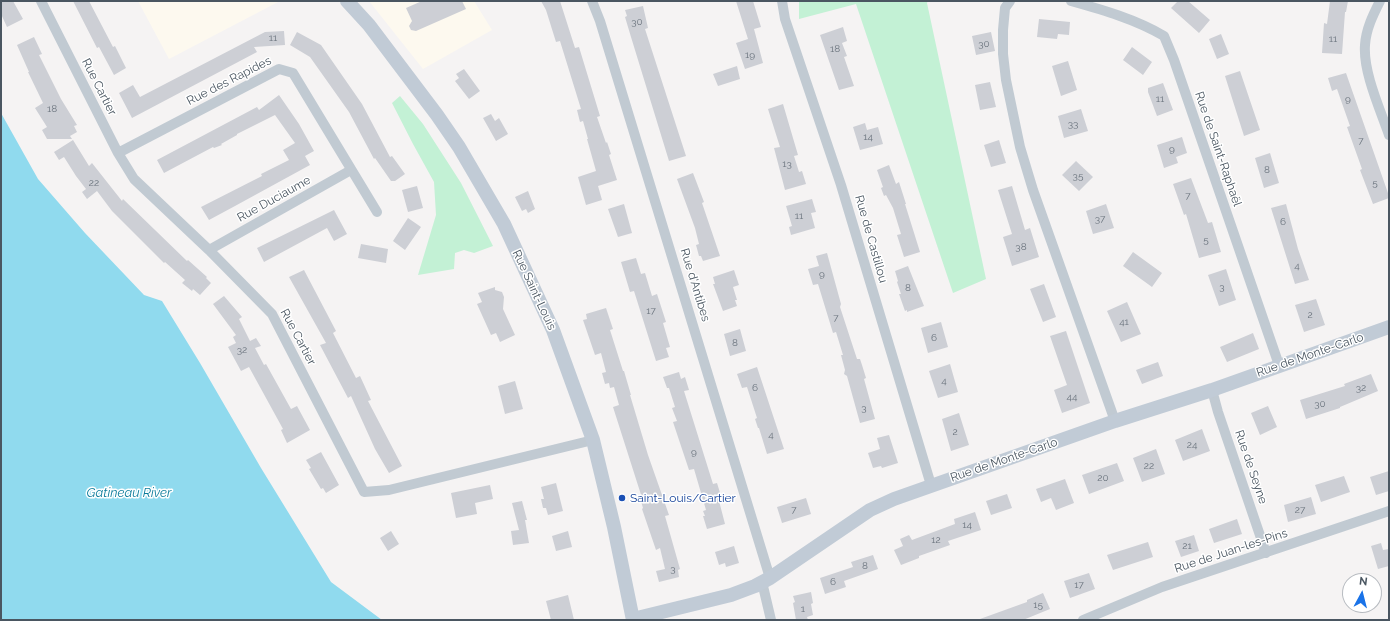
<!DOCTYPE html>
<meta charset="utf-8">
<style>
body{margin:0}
#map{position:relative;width:1390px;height:621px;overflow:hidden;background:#f5f3f3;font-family:Raleway,sans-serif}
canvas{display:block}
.frame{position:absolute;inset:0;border:2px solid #4a5661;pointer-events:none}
.north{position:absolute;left:1342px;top:573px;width:40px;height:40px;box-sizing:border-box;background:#fff;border:1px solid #b7bbc0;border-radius:50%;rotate:7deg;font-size:11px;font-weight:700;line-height:16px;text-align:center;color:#4a5661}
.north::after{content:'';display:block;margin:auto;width:14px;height:18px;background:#1a73e8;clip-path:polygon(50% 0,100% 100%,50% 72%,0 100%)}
</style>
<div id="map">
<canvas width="1390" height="621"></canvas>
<div class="frame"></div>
<div class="north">N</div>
</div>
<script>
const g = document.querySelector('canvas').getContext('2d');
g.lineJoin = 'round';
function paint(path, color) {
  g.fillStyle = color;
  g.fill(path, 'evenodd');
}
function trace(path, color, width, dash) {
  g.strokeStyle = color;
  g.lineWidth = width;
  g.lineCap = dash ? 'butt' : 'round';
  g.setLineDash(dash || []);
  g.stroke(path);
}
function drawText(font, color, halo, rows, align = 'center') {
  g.font = font + ' Raleway,sans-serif';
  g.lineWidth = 3;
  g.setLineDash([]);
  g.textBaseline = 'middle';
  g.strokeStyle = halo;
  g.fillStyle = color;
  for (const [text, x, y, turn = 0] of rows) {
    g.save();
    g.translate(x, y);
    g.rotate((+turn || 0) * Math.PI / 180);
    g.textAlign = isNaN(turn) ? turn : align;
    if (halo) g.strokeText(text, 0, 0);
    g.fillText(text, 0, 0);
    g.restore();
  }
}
paint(new Path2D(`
 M138,1H280L169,59Z
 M369,1H474L492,30L423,69Z`), '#fdf9ef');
paint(new Path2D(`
 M799,1H928L927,3L986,279L953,293L856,4L799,19Z
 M400,96L423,124L461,183L493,246L474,253L464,250L455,253L454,269L418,275L436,215L434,182L413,144L392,103Z`), '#c3f1d5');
paint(new Path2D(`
 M1,113L38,179L85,233L144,295L162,301L200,363L261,468L331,582L382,620H1Z`), '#90daee');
paint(new Path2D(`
 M1,1H13L23,19L7,27L1,14Z
 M73,1H89L113,47L115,46L126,68L114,75L99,47L97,48Z
 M422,1H462L466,9L416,31L411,30L409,26L412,21L406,8Z
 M541,1H560L575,48L579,47L600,116L597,117L606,143L607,142L611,154L609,155L617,180L598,186L602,200L586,205L578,177L596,171L587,139H588L583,121L580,122L577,110L581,109L560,41L556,42L546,10Z
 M736,1H753L761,27L754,29L763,63L745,69L736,43L748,39Z
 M1178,1H1188L1210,20L1199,33L1171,8Z
 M1330,1H1348L1346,12H1345L1342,54L1322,53L1324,23L1327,24Z
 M643,6L648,28L645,29L686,156L669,161L631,37L625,17L627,16L625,10Z
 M1039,19L1070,22L1069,35L1058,34L1057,39L1037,37Z
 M843,27L847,41L842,43L847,56L844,57L854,86L839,90L820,35Z
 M284,31L285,45L254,47L257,52L132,118L119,93L133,85L140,97L265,32Z
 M297,32L321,45L362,104L390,157L392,156L405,174L395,181H391L375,158L374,159L349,112L310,57L290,45Z
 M991,32L995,51L976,55L972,36Z
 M1221,34L1229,54L1217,59L1209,39Z
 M34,37L42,54L39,55L61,99L77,125L74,126L77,132L70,136L72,139H47L42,130L47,127L35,108L43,103L28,72H29L17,45Z
 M1132,47L1152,62L1143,75L1123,60Z
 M1068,61L1077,90L1061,96L1052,66Z
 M737,66L740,79L718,86L713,74Z
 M464,69L480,91L469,99L455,81L459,78L456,74Z
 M1240,71L1260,130L1244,136L1225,76Z
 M1346,73L1389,196V198L1373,204L1360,170L1362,169L1347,127L1350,126L1337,89L1332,91L1328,78Z
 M990,82L996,107L980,110L975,85Z
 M1163,83L1173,110L1157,116L1148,92V88Z
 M279,95L299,124L314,151L305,156L310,165L235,206L209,220L201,207L262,176L261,174L289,160L283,150L295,143L275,115L237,134V135L221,144L222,145L214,148L213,147L164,173L157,160L257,107L259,110Z
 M783,104L798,155L794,156L799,172L802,171L806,184L785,190L774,148L780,147L768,109Z
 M1081,109L1088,131L1064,138L1058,116Z
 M491,114L495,121L499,118L508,134L496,141L483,118Z
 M865,123L867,130L878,127L883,144L860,150L853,127Z
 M1182,137L1187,153L1176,157L1178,163L1164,168L1157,145Z
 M73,140L89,166L92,163L122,201L123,199L187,261L188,260L207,277L206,278L211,283L200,295L193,289L192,291L182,283L185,280L165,262L164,263L112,211L97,191L87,199L82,192L86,189L76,176L64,157L59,160L54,152Z
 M999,140L1006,163L991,167L984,145Z
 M1270,153L1279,183L1264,188L1255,158Z
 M1076,161L1093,177L1079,191L1062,175Z
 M889,165L896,184L899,182L906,204H905L920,252L904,257L897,235L901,234L893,208L886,195L884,196L881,188L883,187L877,170Z
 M693,173L704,202L702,203L720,256L703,261L701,256H699L696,245L699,244L695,228L677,179Z
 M1191,178L1208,223L1212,222L1221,252L1199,258L1186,214L1184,215L1173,184Z
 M417,186L423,208L408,212L402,190Z
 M1012,186L1025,230L1030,228L1039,257L1012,266L1003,237L1012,234L998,190Z
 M528,191L535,209L528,213L526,209L522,211L515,197Z
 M812,199L816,212L811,213L815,228L791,235L789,227L792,226L786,206Z
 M624,204L632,233L618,237L608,209Z
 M1106,204L1114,228L1093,234L1086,211Z
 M1286,204L1298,249L1309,280L1295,284L1271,208Z
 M334,210L347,234L334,241L327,228L264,262L257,248Z
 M408,218L421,227L405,250L393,241Z
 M361,244L388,249L386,263L358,258Z
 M1133,252L1162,273L1152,287L1123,266Z
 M827,253L841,304L840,307L857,359H860L862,365L866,378L864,379L875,419L860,423L847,376L844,374L845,370L841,355H843L836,332L833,333L818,284L813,285L808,269L819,266L816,256Z
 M636,258L641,274L645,273L652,296L657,294L666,322L663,323L670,347L666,348L669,357L656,361L634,291L630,292L621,262Z
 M908,266L924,306L907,312V310L905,311L899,294H901L897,282L898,281L895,271Z
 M1226,269L1236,300L1219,306L1208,275Z
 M304,270L336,331L333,333L356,378L360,376L371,400L368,401L402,466L389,473L375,449L351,396L348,398L320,345L326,343L289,277Z
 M734,270L739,285L733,287L737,300H735L737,306L723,311L713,284H715L713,277Z
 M1044,284L1056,317L1043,322L1030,289Z
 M495,287V290L502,292L504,297L503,309L515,335L500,342L496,333L491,335L477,304L482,302L478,293Z
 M224,296L242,317L239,319L250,341L256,338L261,346L255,348L264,365L266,364L291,409L297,406L310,430L287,443L281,430L283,429L249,367L241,371L228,347L236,343L233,337L236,335L213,304Z
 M1316,299L1325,325L1304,332L1295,305Z
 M1127,302L1141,334L1121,342L1107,311Z
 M606,308L613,329L610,330L623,371H624L631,395H630L648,455L669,515L665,516L680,569L678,570L679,577L659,582L656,571L665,569L660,548L656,550L642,509L643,508L641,501H643L613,407L619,405L614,387L610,388L609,383L605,384L602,373L606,372L601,353L595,355L583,320L587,319L586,314Z
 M941,322L948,347L928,353L921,328Z
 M740,329L746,351L730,356L724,334Z
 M1066,331L1090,403L1062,413L1054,390L1067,385L1050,336Z
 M1253,333L1259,349L1227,362L1220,347Z
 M1158,362L1163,376L1142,384L1136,370Z
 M950,364L958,392L938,398L929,371Z
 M757,367L784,449L767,454L759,428H758L755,419L757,418L747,387L742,388L737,374Z
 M679,372L681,379L685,377L689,390L684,391L713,484L717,483L721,496L718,497L725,524L707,529L703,516H705L703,511L706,510L694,469L689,470L673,422L677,421L672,408L675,407L669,388H667L663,377Z
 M1371,374L1378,391L1340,407V408L1306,419L1300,400L1345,386L1344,384Z
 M515,381L523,409L505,414L498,386Z
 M1268,406L1277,427L1260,435L1251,413Z
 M959,413L969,445L951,451L942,419Z
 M1202,429L1210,451L1183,461L1175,440Z
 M889,435L898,463L882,468L881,466L873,468L868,453L880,449L877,438Z
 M1156,449L1165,474L1142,482L1133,458Z
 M321,452L339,485L326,493L323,488L321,489L309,469L311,468L306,460Z
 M1117,463L1124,481L1089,494L1082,475Z
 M1389,471V491L1376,495L1370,477Z
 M1344,476L1350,492L1321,502L1315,485Z
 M1065,479L1074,503L1056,510L1051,498L1041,502L1036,489Z
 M556,483L563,511L548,515L546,508H543L541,499H544L541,487Z
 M490,485L493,499L475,503L477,514L456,518L451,493Z
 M1007,494L1012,508L991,515L986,501Z
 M1311,497L1316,514L1288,522L1284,505Z
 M806,498L811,514L782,523L777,507Z
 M522,501L527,520H525L529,543L513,545L511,531L519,530L512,503Z
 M975,512L981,530L948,541L950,545L919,556V558L901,565L894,550L903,546L900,539L909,535L912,540L955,524L954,519Z
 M1237,519L1242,534L1214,543L1209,529Z
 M391,531L399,544L388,551L380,538Z
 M568,531L572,547L556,551L552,536Z
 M1194,535L1199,551L1181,557L1175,541Z
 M1148,542L1153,557L1113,570L1107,555Z
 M1381,543L1383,550L1389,549V566L1378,569L1371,546Z
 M734,546L739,563L726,567L725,563L719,565L715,552Z
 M873,555L878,569L844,581L846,587L825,594L820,578L853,567L851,562Z
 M1089,573L1095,589L1070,598L1064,581Z
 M811,592L813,603L811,604L813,615L807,617L808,620H796L793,603L795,602L793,596Z
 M1043,593L1050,609L1023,620H980V619L1027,602V600Z
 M568,595L574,620H551L546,601Z`), '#cdcfd5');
trace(new Path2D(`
 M41,1L118,153L134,179L209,250L272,314L364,492L389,490L593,440
 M592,1L600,21L770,578
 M782,1L785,19L841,185L931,485
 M1010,1L1005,8L1003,30V54L1006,80L1020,147L1033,190L1115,421
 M1071,1C1103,10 1135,19 1164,36L1174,60L1279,365
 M1380,1C1373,15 1366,29 1365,45C1363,72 1380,109 1389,135
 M118,153L279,69L293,73L377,212
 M209,250L351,170
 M1212,390L1218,412L1266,553
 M762,582L771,620
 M1083,620L1162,587L1389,511`), '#c1cad2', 10);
trace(new Path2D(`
 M347,1L369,25L437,115L459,147L504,224L522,263L553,330L593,440L614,527L633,620
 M633,619L731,595L755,586L770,578L870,510L894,499L1115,421L1212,390L1389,327`), '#c1cbd6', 14);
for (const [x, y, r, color] of [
 [622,498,4,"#1a4fb4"]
]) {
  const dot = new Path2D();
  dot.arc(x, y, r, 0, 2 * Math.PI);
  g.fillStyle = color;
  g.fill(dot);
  trace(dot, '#fff', 1.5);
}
drawText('10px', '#6b747e', null, [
 ["30",637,22],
 ["11",273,38],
 ["11",1333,39],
 ["30",984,44],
 ["18",835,49],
 ["19",750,55],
 ["11",1160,99],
 ["9",1348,99],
 ["18",52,109],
 ["33",1073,124],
 ["14",868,137],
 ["7",1361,141],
 ["9",1172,149],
 ["13",787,164],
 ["8",1267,170],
 ["35",1078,176],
 ["22",94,183],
 ["5",1375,183],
 ["7",1188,196],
 ["11",799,216],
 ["37",1100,219],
 ["6",1283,222],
 ["5",1206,240],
 ["38",1021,247],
 ["4",1297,266],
 ["9",822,274],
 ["3",1222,287],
 ["8",908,288],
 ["17",651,311],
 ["2",1310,315],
 ["7",836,318],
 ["41",1124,322],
 ["6",934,338],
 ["8",735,343],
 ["32",242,350],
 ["4",944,381],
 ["6",755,388],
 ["32",1361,388],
 ["44",1072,397],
 ["30",1320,404],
 ["3",864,408],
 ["2",955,432],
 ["4",771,435],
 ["24",1192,445],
 ["9",694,452],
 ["22",1149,466],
 ["20",1103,478],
 ["7",794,510],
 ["27",1300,510],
 ["14",967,525],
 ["12",936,540],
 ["21",1187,546],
 ["8",865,566],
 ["3",673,569],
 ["6",833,582],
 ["17",1079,585],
 ["15",1038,605],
 ["1",803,609]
]);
drawText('12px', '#4a5661', '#fff', [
 ["Rue des Rapides",229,81,-27],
 ["Rue Cartier",99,87,63],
 ["Rue de Saint-Raphaël",1218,149,71],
 ["Rue Duciaume",274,199,-29],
 ["Rue de Castillou",871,239,74],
 ["Rue d'Antibes",695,285,73],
 ["Rue Saint-Louis",534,290,65],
 ["Rue Cartier",298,337,62],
 ["Rue de Monte-Carlo",1310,355,-19],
 ["Rue de Monte-Carlo",1004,460,-19],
 ["Rue de Seyne",1251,467,71],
 ["Rue de Juan-les-Pins",1231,551,-18]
]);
drawText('12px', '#164399', '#fff', [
 ["Saint-Louis/Cartier",630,498]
], 'left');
drawText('italic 13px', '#0c7c9b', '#fff', [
 ["Gatineau River",129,493]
]);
</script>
